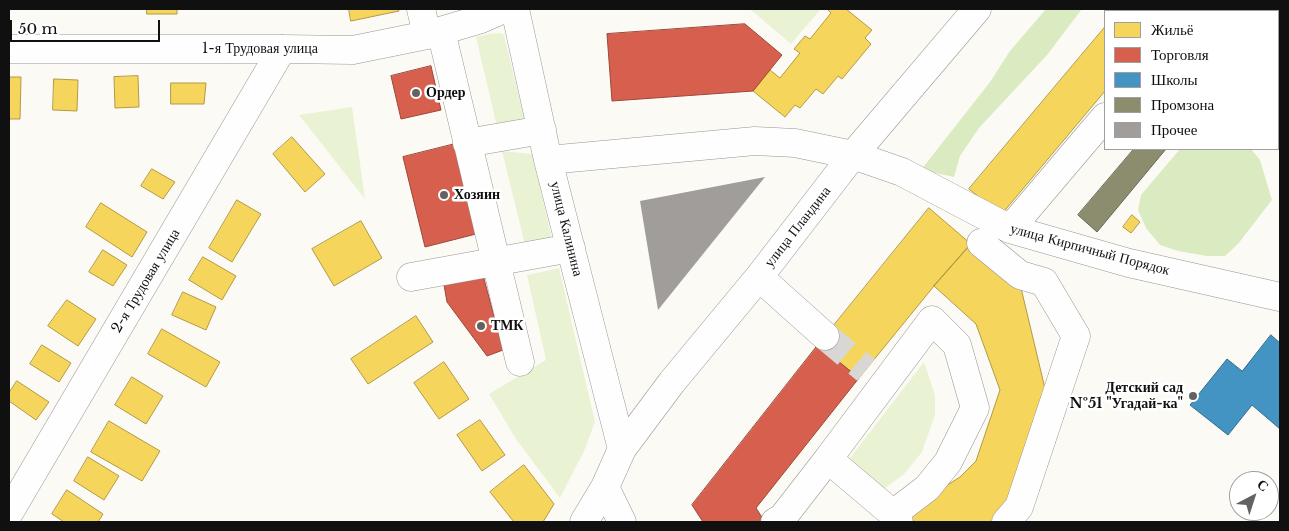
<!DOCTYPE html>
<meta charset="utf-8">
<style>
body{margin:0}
#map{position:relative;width:1289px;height:531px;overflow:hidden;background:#fcfaf5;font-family:"Libre Baskerville",serif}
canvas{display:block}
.frame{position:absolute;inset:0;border:10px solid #101010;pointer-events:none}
.legend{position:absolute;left:1104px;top:10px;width:175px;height:140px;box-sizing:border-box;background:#fff;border:1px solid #9f9f9f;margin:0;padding:6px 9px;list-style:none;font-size:15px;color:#101010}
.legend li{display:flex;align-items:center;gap:10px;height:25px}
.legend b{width:25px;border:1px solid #9f9f9f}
.north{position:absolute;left:1229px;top:471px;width:50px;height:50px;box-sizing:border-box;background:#fff;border:1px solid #9f9f9f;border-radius:50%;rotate:40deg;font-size:14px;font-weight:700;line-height:20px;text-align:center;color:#101010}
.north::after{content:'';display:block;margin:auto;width:18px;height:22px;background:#636260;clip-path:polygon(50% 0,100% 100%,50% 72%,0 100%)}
.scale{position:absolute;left:10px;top:20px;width:150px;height:22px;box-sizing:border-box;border:2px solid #101010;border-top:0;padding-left:6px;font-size:15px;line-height:18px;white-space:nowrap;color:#101010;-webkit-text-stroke:4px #fff;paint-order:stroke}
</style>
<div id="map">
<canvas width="1289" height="531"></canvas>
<div class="frame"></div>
<ul class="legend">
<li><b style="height:14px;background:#f6d55c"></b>Жильё</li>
<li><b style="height:14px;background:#d6604d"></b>Торговля</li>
<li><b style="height:14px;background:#4393c3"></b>Школы</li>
<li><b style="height:14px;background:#8c8c6e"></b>Промзона</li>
<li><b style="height:14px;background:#a09d9a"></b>Прочее</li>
</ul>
<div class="north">С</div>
<div class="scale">50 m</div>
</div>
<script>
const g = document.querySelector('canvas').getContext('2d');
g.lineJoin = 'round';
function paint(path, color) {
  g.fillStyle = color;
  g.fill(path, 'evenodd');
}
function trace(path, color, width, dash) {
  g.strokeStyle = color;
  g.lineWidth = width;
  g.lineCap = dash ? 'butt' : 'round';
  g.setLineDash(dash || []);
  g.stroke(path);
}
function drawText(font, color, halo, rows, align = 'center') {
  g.font = font + ' "Libre Baskerville",serif';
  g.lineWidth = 5;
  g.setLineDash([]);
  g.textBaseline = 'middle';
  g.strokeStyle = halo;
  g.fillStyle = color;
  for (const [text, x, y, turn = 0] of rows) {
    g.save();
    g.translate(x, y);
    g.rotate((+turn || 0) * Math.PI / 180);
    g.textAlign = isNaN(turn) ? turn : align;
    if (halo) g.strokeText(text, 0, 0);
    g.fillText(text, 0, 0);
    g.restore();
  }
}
paint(new Path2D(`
 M750,9H821L791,44Z
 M501,33L504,35L524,118L498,131L476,37L489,34Z
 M352,107L365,199L299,115Z
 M502,151L532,154L552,239L526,249Z
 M559,268L595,422L584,451L560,498L516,439L489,394L546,360L527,275Z
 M924,362L935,395V415L922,452L904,474L877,494L850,458Z`), '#e9f3d3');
paint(new Path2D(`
 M1046,9H1082L1047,55L979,128L960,156L954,177L921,170L990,82L1010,51Z
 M1180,149H1251L1260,160L1272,200L1238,244L1225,256H1207L1178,251L1160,245L1146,228L1138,210L1141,195Z`), '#daebc1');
const homes = new Path2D(`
 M147,9H177V14H147Z
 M349,9H398L399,11L351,21Z
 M829,9H846L872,30L865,38L871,44L842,79L838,76L823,94L816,89L800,108L795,105L785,117L753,91L770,70L780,78L800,53L794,49L805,36L810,39L831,13L828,10Z
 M1120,9H1175L1173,11H1118Z
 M1105,27V91L1001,215L969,189Z
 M138,76L139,107L115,108L114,77Z
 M9,77H21L20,119H9Z
 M54,79L78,80L77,111L53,110Z
 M171,83H206L204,104H171Z
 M292,137L325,174L305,192L273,154Z
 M152,169L175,182L163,199L141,186Z
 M237,200L261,214L232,262L209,248Z
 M101,203L147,232L132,257L86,227Z
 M929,208L971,244L934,286L859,378L818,345Z
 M1132,215L1140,222L1131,233L1123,227Z
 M361,221L382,258L334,286L312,249Z
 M971,244L1021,288L1048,401L1013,497L995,521L992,522H914L907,511L960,477L976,461L1000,390L976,324L934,286Z
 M103,250L127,265L113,286L89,272Z
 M203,257L236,276L222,300L189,280Z
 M183,292L216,307L206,330L172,315Z
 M67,300L96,319L78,346L48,326Z
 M416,316L433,342L368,384L351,359Z
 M162,329L220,362L206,387L148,354Z
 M42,345L71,363L59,382L30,364Z
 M444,362L469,399L439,419L414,383Z
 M132,377L163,396L146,424L115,405Z
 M17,381L49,402L36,420L9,401V393Z
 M480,420L505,455L482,471L457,435Z
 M109,421L160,451L142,481L91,452Z
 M88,457L119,476L104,500L74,481Z
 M524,465L554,504L543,522H514L490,492Z
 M67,490L103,514L98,522H64L52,514Z`);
paint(homes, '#f6d55c');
trace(homes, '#b19a45', 1);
const shops = new Path2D(`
 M745,24L782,55L753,91L612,101L607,34Z
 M431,66L441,110L401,119L391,76Z
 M463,142L484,232L425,247L403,157Z
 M483,275L503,350L487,356L447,302L444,285Z
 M818,345L859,378L756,508L765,522H703L692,505Z`);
paint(shops, '#d6604d');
trace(shops, '#9b483b', 1);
const schools = new Path2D(`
 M1271,335L1280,343V429L1252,405L1228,435L1190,405L1227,359L1242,371Z`);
paint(schools, '#4393c3');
trace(schools, '#346c8d', 1);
const industry = new Path2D(`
 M1251,9H1280V13L1278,16V11H1249Z
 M1134,149H1166L1097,232L1078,215Z`);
paint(industry, '#8c8c6e');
trace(industry, '#676752', 1);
paint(new Path2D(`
 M765,177L658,310L640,201Z`), '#a09d9a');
trace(new Path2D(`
 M825,336L866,370`), '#d9d7d3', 28, [28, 14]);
const minor = new Path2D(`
 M421,9L427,35
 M515,9L548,160L622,449
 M1238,11L1240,9
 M441,31L520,362
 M9,49H282L353,50L427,35L481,19L504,9
 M467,143L542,130
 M548,160L755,141L795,143L853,155L902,172L1010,229L1129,263L1280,297
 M1010,229L1105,117
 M981,243L1020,275L1044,282L1076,336L1019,507L1006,522
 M411,277L571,248
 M759,277L825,336
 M828,459L932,320L957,345L975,408L948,462L927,488L893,514
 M605,487L622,522
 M9,513L282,49
 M584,522L605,487L622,449L672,382L759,277L853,155L977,9
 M775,522L783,517L828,459L893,514L899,522`);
trace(minor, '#969593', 29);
trace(minor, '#fffefe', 28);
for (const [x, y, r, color] of [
 [416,93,5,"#636260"],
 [444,195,5,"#636260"],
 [481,326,5,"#636260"],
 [1193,396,5,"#636260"]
]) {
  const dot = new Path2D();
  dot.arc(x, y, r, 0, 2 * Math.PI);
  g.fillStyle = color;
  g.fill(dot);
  trace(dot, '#fff', 2);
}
drawText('14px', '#101010', '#fff', [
 ["1-я Трудовая улица",260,49],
 ["улица Пландина",798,227,-52],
 ["улица Калинина",566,229,76],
 ["улица Кирпичный Порядок",1090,250,15],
 ["2-я Трудовая улица",146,281,-59]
]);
drawText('bold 14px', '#101010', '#fff', [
 ["Ордер",426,93],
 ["Хозяин",454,195],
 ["ТМК",491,326],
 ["Детский сад",1183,388,"right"],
 ["№51 \"Угадай-ка\"",1183,404,"right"]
], 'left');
</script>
